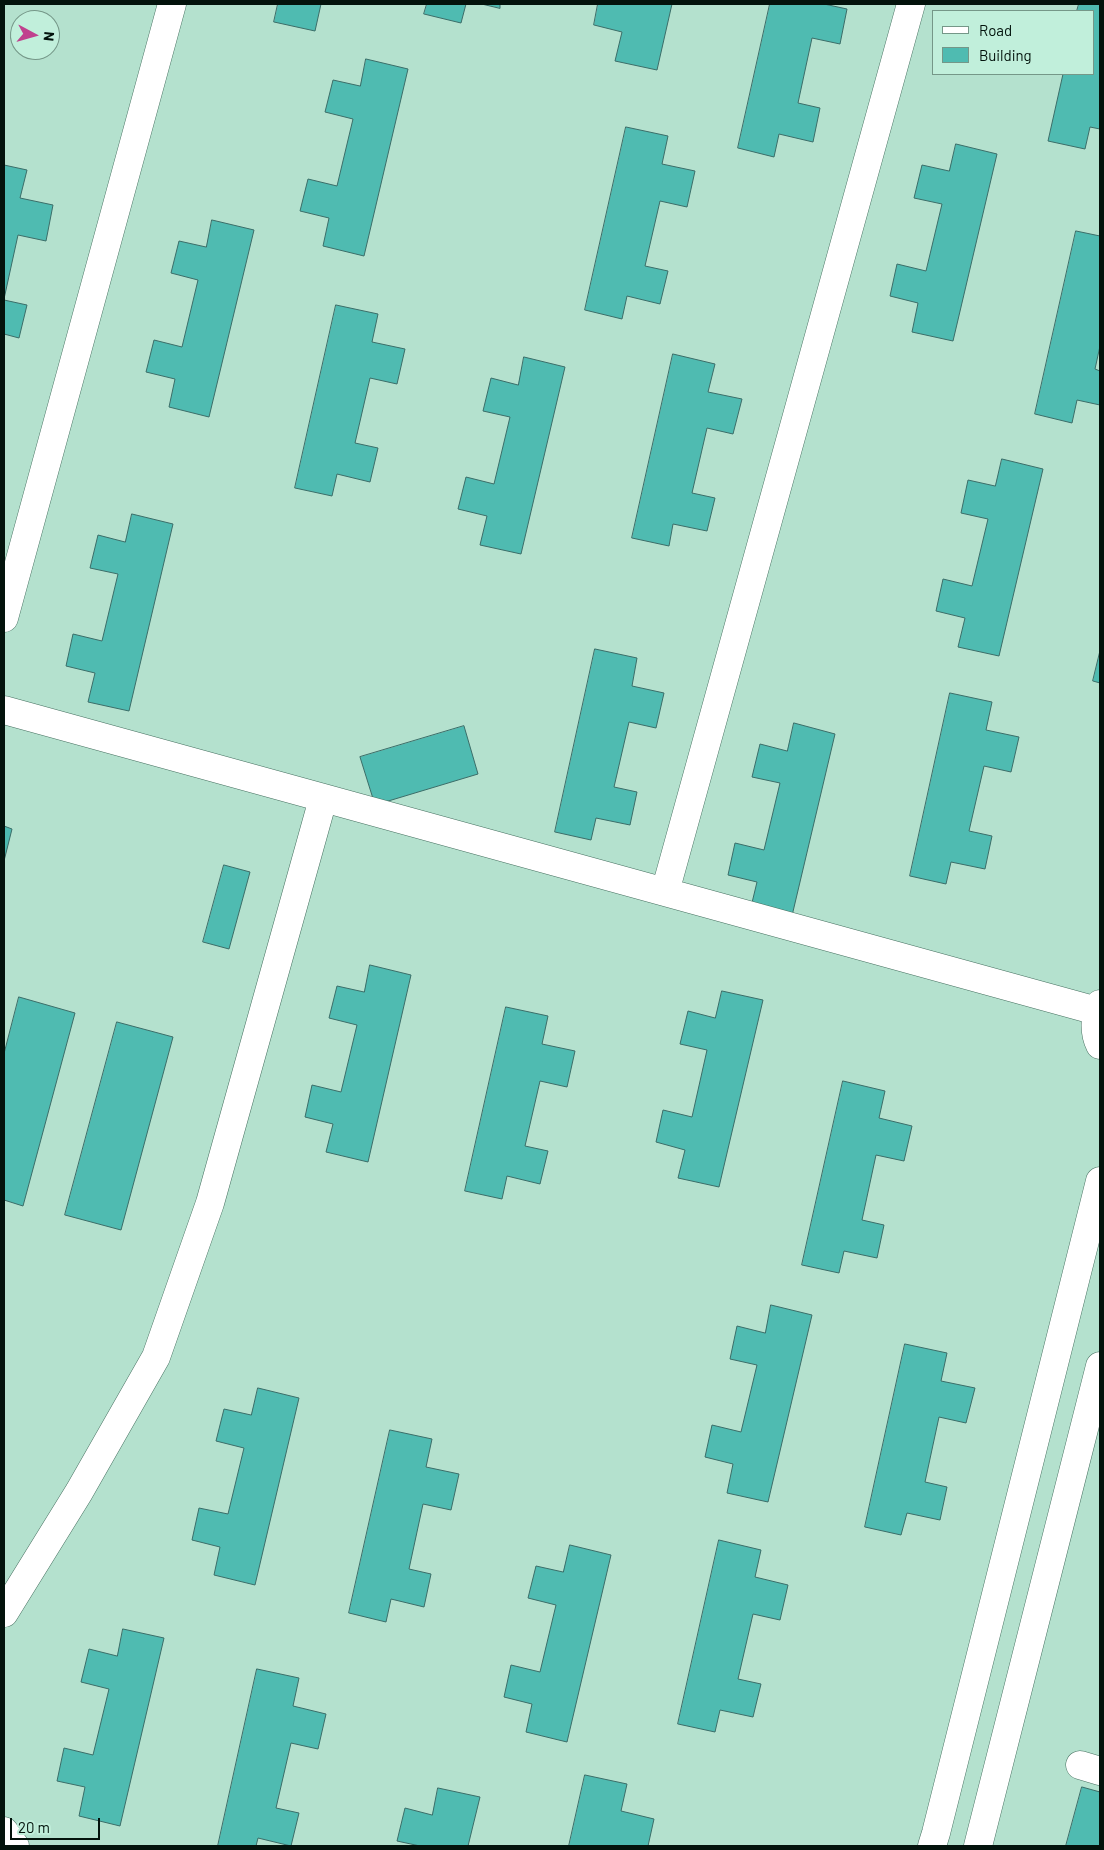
<!DOCTYPE html>
<style>
body{margin:0}
#map{position:relative;width:1104px;height:1850px;overflow:hidden;background:#b4e1ce;font-family:Barlow,sans-serif}
canvas{display:block}
.frame{position:absolute;inset:0;border:5px solid #03130c;pointer-events:none}
.legend{position:absolute;left:932px;top:10px;width:162px;height:65px;box-sizing:border-box;background:#c1efdb;border:1px solid #759788;margin:0;padding:6px 9px;list-style:none;font-size:15px;color:#03130c}
.legend li{display:flex;align-items:center;gap:10px;height:25px}
.legend b{width:25px;border:1px solid #759788}
.north{position:absolute;left:10px;top:10px;width:50px;height:50px;box-sizing:border-box;background:#c1efdb;border:1px solid #759788;border-radius:50%;rotate:96deg;font-size:14px;font-weight:700;line-height:20px;text-align:center;color:#03130c}
.north::after{content:'';display:block;margin:auto;width:18px;height:22px;background:#c0418e;clip-path:polygon(50% 0,100% 100%,50% 72%,0 100%)}
.scale{position:absolute;left:10px;top:1818px;width:90px;height:22px;box-sizing:border-box;border:2px solid #03130c;border-top:0;padding-left:6px;font-size:15px;line-height:18px;white-space:nowrap;color:#03130c;-webkit-text-stroke:4px #c1efdb;paint-order:stroke}
</style>
<div id="map">
<canvas width="1104" height="1850"></canvas>
<div class="frame"></div>
<ul class="legend">
<li><b style="height:6px;background:#fff"></b>Road</li>
<li><b style="height:14px;background:#4fbbb1"></b>Building</li>
</ul>
<div class="north">N</div>
<div class="scale">20 m</div>
</div>
<script>
const g = document.querySelector('canvas').getContext('2d');
g.lineJoin = 'round';
function paint(path, color) {
  g.fillStyle = color;
  g.fill(path, 'evenodd');
}
function trace(path, color, width, dash) {
  g.strokeStyle = color;
  g.lineWidth = width;
  g.lineCap = dash ? 'butt' : 'round';
  g.setLineDash(dash || []);
  g.stroke(path);
}
const building = new Path2D(`
 M278,4H321L315,31L274,22Z
 M427,4H466L461,23L424,14Z
 M482,4H500V8Z
 M598,4H672L657,70L615,61L622,32L594,25Z
 M770,4H824L847,9L840,44L812,38L798,103L820,108L813,142L779,134L774,157L738,148Z
 M1079,4H1100V129L1090,127L1085,149L1048,141L1063,74H1093V11H1077Z
 M366,59L408,69L364,256L323,246L329,218L300,211L308,179L337,186L353,119L325,112L333,80L360,86Z
 M626,127L668,136L662,164L695,171L687,207L660,201L645,266L668,271L660,304L627,296L622,319L585,310Z
 M956,144L997,154L953,341L912,332L918,303L890,296L897,264L926,271L942,204L914,198L922,165L949,171Z
 M4,165L27,170L20,198L53,205L46,241L18,235L4,299Z
 M212,220L254,230L209,417L169,407L175,379L146,372L154,340L182,347L198,280L171,273L179,241L206,247Z
 M1076,231L1100,236V346L1095,369L1100,371V405L1077,400L1072,423L1035,414Z
 M4,300L27,305L19,338L4,334Z
 M336,305L378,314L372,342L405,349L397,384L370,378L355,443L378,448L370,482L337,474L332,496L295,488Z
 M673,354L715,364L708,392L742,399L733,434L707,428L692,493L715,498L707,531L673,524L669,546L632,538Z
 M524,357L565,367L521,554L480,545L487,516L458,509L466,477L494,484L510,417L483,411L491,378L518,385Z
 M1002,459L1043,469L999,656L958,647L965,618L936,611L943,579L972,586L988,519L961,513L968,480L995,486Z
 M132,514L173,524L129,711L88,702L95,673L66,666L73,634L102,641L118,574L90,568L98,535L125,542Z
 M595,649L637,658L632,686L664,693L656,728L629,722L614,787L637,792L630,825L596,818L591,840L555,832Z
 M1100,651V683L1093,681Z
 M950,693L992,702L986,730L1019,737L1011,772L984,766L969,831L992,836L985,869L951,862L946,884L910,876Z
 M794,723L835,734L791,920L750,911L757,882L728,875L735,843L764,850L780,783L752,777L760,744L787,751Z
 M464,726L478,774L375,805L360,757Z
 M4,826L12,829L4,861Z
 M224,865L250,872L229,949L203,942Z
 M370,965L411,975L368,1162L326,1152L333,1124L305,1117L312,1085L341,1092L357,1025L329,1018L337,986L364,992Z
 M722,991L763,1000L719,1187L678,1178L685,1150L656,1142L663,1110L692,1117L707,1050L680,1044L688,1011L715,1018Z
 M19,997L75,1013L23,1206L4,1200V1054Z
 M506,1007L548,1016L542,1044L575,1051L567,1087L540,1081L525,1146L548,1151L540,1184L507,1176L502,1199L465,1191Z
 M117,1022L173,1037L121,1230L65,1215Z
 M843,1081L885,1091L879,1118L912,1126L904,1161L876,1155L862,1220L884,1225L877,1258L844,1251L839,1273L802,1265Z
 M771,1305L812,1315L768,1502L727,1493L733,1464L705,1457L712,1425L741,1432L757,1365L730,1359L737,1326L765,1333Z
 M905,1344L947,1353L941,1381L975,1388L966,1423L939,1417L925,1482L947,1487L940,1520L907,1513L901,1535L865,1527Z
 M258,1388L299,1398L255,1585L214,1575L220,1547L192,1540L199,1508L228,1514L244,1448L216,1441L224,1409L251,1415Z
 M390,1430L432,1439L426,1467L459,1474L451,1510L423,1504L409,1569L431,1574L424,1607L391,1599L386,1622L349,1613Z
 M719,1540L761,1550L755,1577L788,1585L780,1620L753,1614L738,1679L761,1684L753,1717L720,1710L715,1732L678,1724Z
 M570,1545L611,1555L567,1742L526,1732L532,1704L504,1697L511,1665L540,1672L556,1605L528,1598L536,1566L563,1572Z
 M123,1629L164,1638L120,1826L79,1816L85,1787L57,1781L64,1748L93,1755L109,1689L81,1682L89,1649L117,1656Z
 M257,1669L299,1678L293,1706L326,1714L318,1749L291,1743L276,1808L299,1813L291,1846L258,1838L256,1846H218Z
 M585,1775L627,1784L621,1811L654,1819L648,1846H569Z
 M1082,1787L1100,1792V1846H1066Z
 M438,1788L480,1797L468,1846H420L397,1841L405,1808L432,1815Z`);
paint(building, '#4fbbb1');
trace(building, '#3b6d68', 1);
const street = new Path2D(`
 M4,618L172,4
 M4,710L1097,1011
 M665,892L911,4
 M1100,1004C1094,1017 1094,1033 1100,1045
 M4,1613L79,1492L156,1357L210,1203L323,799
 M1080,1765L1100,1771
 M4,1831L15,1846
 M932,1846L936,1833L1100,1181
 M978,1846L1100,1366`);
trace(street, '#477161', 29);
trace(street, '#fff', 28);
</script>
